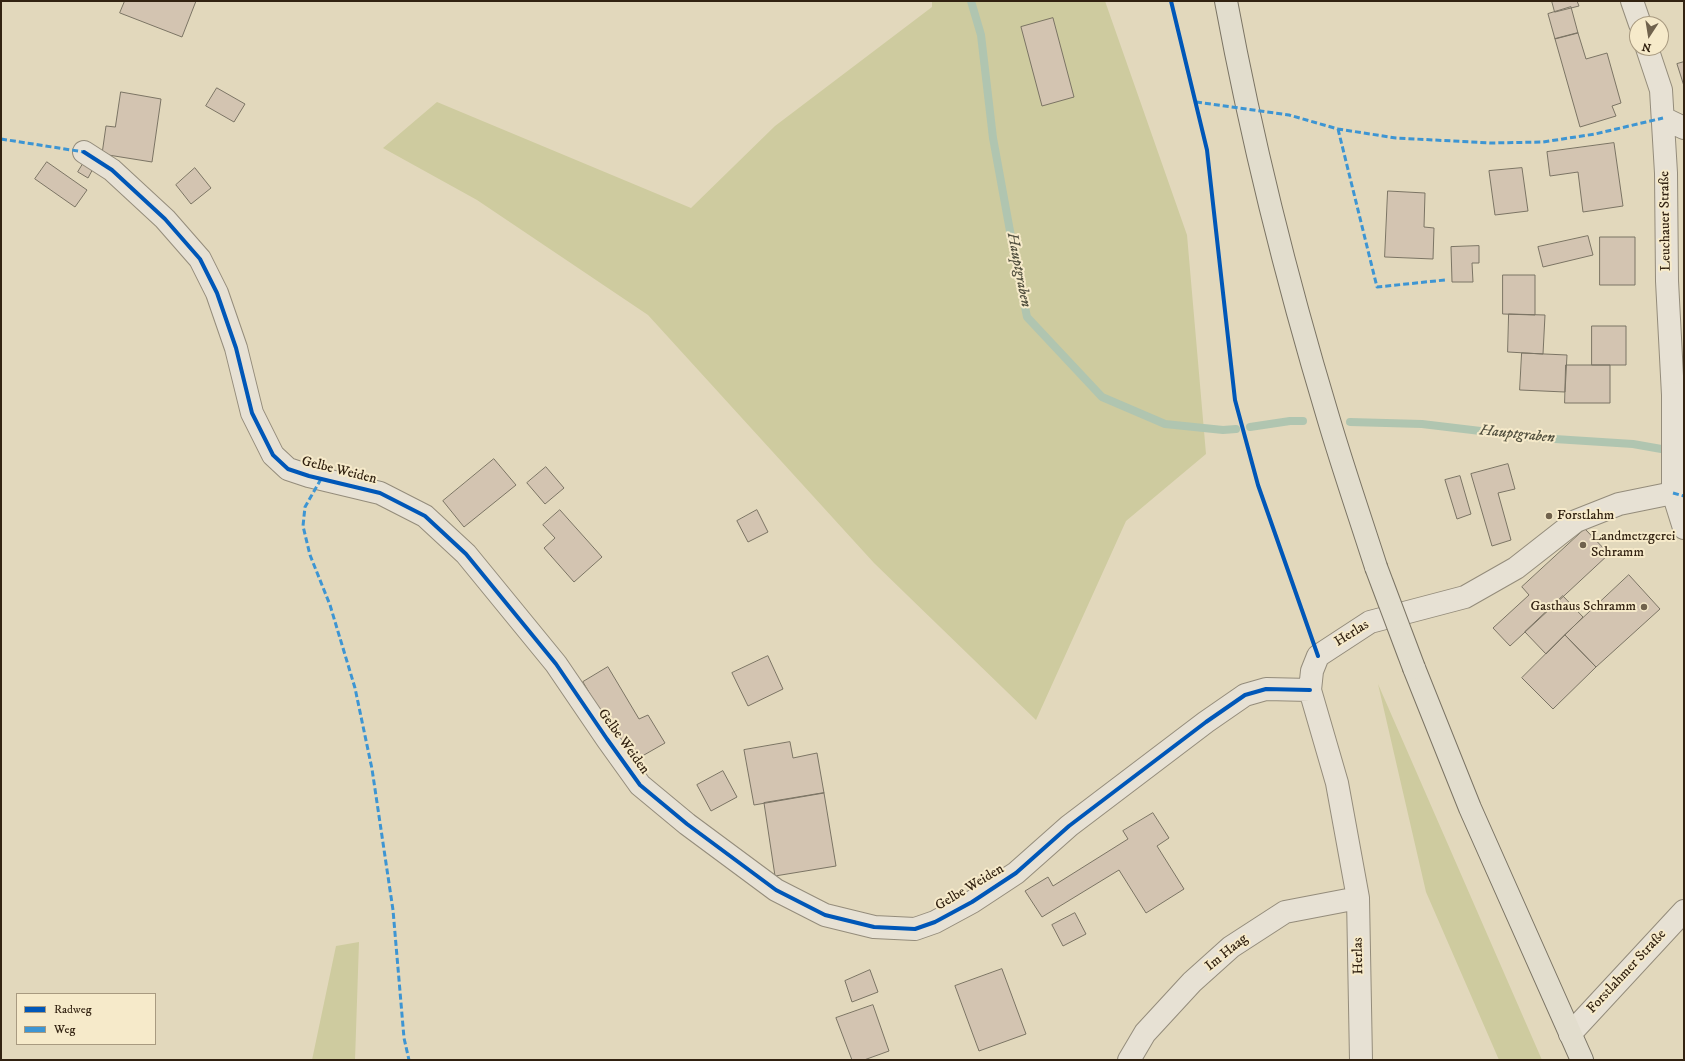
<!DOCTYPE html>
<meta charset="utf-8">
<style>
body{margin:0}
#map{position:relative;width:1685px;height:1061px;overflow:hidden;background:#e2d8bc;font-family:"IM FELL DW Pica",serif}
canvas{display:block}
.frame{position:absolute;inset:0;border:2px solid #322211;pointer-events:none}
.legend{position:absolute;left:16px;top:993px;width:140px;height:52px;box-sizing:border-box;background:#f6eaca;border:1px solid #a89a80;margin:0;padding:5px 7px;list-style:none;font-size:12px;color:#322211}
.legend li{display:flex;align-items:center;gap:8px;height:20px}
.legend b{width:20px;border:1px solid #a89a80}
.north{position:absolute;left:1629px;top:16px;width:40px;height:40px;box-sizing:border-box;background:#f6eaca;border:1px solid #a89a80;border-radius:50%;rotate:192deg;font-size:11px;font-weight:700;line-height:16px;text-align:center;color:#322211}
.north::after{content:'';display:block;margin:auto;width:14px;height:18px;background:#70624d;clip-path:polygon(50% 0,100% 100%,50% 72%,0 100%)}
</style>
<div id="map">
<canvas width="1685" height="1061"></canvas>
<div class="frame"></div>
<ul class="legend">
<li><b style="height:5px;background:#0057b8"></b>Radweg</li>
<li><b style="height:5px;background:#3d95d3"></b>Weg</li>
</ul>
<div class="north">N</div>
</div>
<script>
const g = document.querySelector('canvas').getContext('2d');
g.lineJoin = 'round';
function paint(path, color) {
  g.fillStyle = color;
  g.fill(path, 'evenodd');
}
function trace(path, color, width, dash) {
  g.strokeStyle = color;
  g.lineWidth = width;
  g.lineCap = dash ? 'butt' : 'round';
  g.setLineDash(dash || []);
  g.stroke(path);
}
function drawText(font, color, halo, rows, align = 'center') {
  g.font = font + ' "IM FELL DW Pica",serif';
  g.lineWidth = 4;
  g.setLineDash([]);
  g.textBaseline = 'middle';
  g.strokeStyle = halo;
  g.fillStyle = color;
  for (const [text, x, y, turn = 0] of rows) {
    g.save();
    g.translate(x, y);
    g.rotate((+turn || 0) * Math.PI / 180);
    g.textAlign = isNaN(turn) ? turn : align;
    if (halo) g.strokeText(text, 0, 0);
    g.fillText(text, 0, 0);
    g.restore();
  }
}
paint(new Path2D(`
 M932,1H1105L1187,235L1206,454L1126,521L1036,720L874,563L648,315L477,200L383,148L437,102L691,208L775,126L932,7Z
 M1378,684L1542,1060H1499L1426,892Z
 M359,942L355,1060H312L336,946Z`), '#cecb9f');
trace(new Path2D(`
 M971,1L981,35L993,138L1010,231L1027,317L1102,397L1165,424L1223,430L1236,429
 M1350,422L1422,424L1539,438L1633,444L1684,453
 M1250,427L1290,421H1303`), '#b0c5b0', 8);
const building = new Path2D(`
 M125,1H196L182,37L120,13Z
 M1552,1H1577L1579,6L1555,12Z
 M1571,7L1578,33L1555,39L1548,14Z
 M1053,18L1074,97L1042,106L1021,27Z
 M1578,33L1586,59L1607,53L1621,103L1612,106L1616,116L1580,127L1555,39Z
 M1684,62V86L1677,64Z
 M217,88L245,104L234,122L206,106Z
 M121,92L161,99L152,162L102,154L106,126L115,127Z
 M1614,143L1623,206L1583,212L1578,172L1550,176L1547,152Z
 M86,159L95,165L88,178L78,172Z
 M47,162L87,190L75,207L35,179Z
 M195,168L211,188L191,204L176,185Z
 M1522,168L1528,211L1495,215L1489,171Z
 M1388,191L1425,193L1424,227L1434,228L1433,259L1385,257Z
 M1588,236L1593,255L1543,267L1538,247Z
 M1600,237H1635V285H1600Z
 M1479,246V263H1472L1473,282H1452L1451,247Z
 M1503,275H1535V315L1503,314Z
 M1509,314L1545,315L1543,354L1508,352Z
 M1592,326H1626V365H1592Z
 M1522,353L1567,355L1565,392L1520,390Z
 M1566,365H1610V403H1565Z
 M494,459L516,485L464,527L443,501Z
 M1508,464L1515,489L1498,493L1511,540L1492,546L1471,474Z
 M546,467L564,488L545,504L527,483Z
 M1460,476L1471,514L1457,519L1445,480Z
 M560,510L602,557L574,582L544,548L555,538L543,525Z
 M757,510L768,532L748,542L737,521Z
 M1585,529L1609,554L1510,646L1493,628L1529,595L1522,587Z
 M1629,575L1660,609L1596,667L1565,635Z
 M1563,596L1583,617L1546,654L1525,632Z
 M1565,635L1596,667L1553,709L1522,678Z
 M768,656L783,689L748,706L732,673Z
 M608,667L639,719L648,715L665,743L630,763L583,682Z
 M790,742L793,758L817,753L824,793L754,805L744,750Z
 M723,771L737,797L711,811L697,785Z
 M824,793L836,866L775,876L764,803Z
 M1153,813L1169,838L1157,846L1184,889L1146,913L1119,870L1042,917L1025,891L1048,877L1053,886L1128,839L1123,831Z
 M1075,913L1086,934L1063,946L1052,925Z
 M1002,969L1026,1034L979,1051L955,986Z
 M870,970L878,992L852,1002L845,981Z
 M873,1005L889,1051L864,1060H852L836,1018Z`);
paint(building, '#d3c4b1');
trace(building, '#7b7464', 1);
const minor = new Path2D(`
 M1632,1L1640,24
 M1647,48L1661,90L1666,173L1667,281L1673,395
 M1663,118L1684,128
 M84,152L112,170L165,219L200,259L217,293L236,348L252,413L273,455L288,469L309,476L380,493L425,516L466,554L556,664L607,739L640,785L687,824L776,890L825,915L874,927L915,929L935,922L972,902L1016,873L1069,826L1206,722L1245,695L1266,689L1310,690
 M1129,1060L1145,1033L1192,982L1231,947L1285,912L1358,898
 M1361,1060L1358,898L1337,783L1310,690L1312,671L1318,656L1370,622L1465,597L1516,568L1576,521L1619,504L1673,493`);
const tertiary = new Path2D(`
 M1684,394L1673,395V493L1684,528
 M1570,1034L1684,911`);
const primary = new Path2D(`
 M1226,1C1252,141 1287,281 1328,417C1343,468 1360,517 1376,567
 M1414,668L1470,808L1582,1060`);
trace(minor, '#948c7b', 24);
trace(tertiary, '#948c7b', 24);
trace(primary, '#7b7464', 24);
trace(minor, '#e7e1d4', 22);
trace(tertiary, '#e7e1d4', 22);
trace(primary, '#e2ddcd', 22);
const primaryBridge = new Path2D(`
 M1376,567L1414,668`);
trace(primaryBridge, '#7b7464', 24, []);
trace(primaryBridge, '#e2ddcd', 22);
trace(new Path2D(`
 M1196,102L1289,115L1338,129L1396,138L1491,143L1543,142L1595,134L1663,118
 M1338,129L1377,287L1445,280
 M1,139L84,152
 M321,479L305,507L303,526L310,555L330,605L355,688L372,769L393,910L404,1038L409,1060
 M1673,493L1684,496`), '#3d95d3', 3, [6, 3]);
trace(new Path2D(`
 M1171,1L1207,150L1235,400L1258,485L1318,656
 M84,152L112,170L165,219L200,259L217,293L236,348L252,413L273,455L288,469L309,476L380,493L425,516L466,554L556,664L607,739L640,785L687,824L776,890L825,915L874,927L915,929L935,922L972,902L1016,873L1069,826L1206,722L1245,695L1266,689L1310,690`), '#0057b8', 4);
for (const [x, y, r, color] of [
 [1549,516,4,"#70624d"],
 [1583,545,4,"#70624d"],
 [1644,607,4,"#70624d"]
]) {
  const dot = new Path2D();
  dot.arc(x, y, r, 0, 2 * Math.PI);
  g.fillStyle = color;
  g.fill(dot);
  trace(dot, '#f6eaca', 1.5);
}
drawText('14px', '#322211', '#f6eaca', [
 ["Leuchauer Straße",1666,221,-91],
 ["Gelbe Weiden",339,471,14],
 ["Herlas",1352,634,-32],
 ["Gelbe Weiden",623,742,54],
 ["Gelbe Weiden",970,888,-31],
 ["Im Haag",1227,953,-39],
 ["Herlas",1359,956,-91],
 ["Forstlahmer Straße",1627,972,-47]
]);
drawText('14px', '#322211', '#f6eaca', [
 ["Forstlahm",1557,516],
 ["Landmetzgerei",1591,537],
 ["Schramm",1591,553],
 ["Gasthaus Schramm",1636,607,"right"]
], 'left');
drawText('italic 15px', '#52503f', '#f6eaca', [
 ["Hauptgraben",1018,270,79],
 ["Hauptgraben",1517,435,6]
]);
</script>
